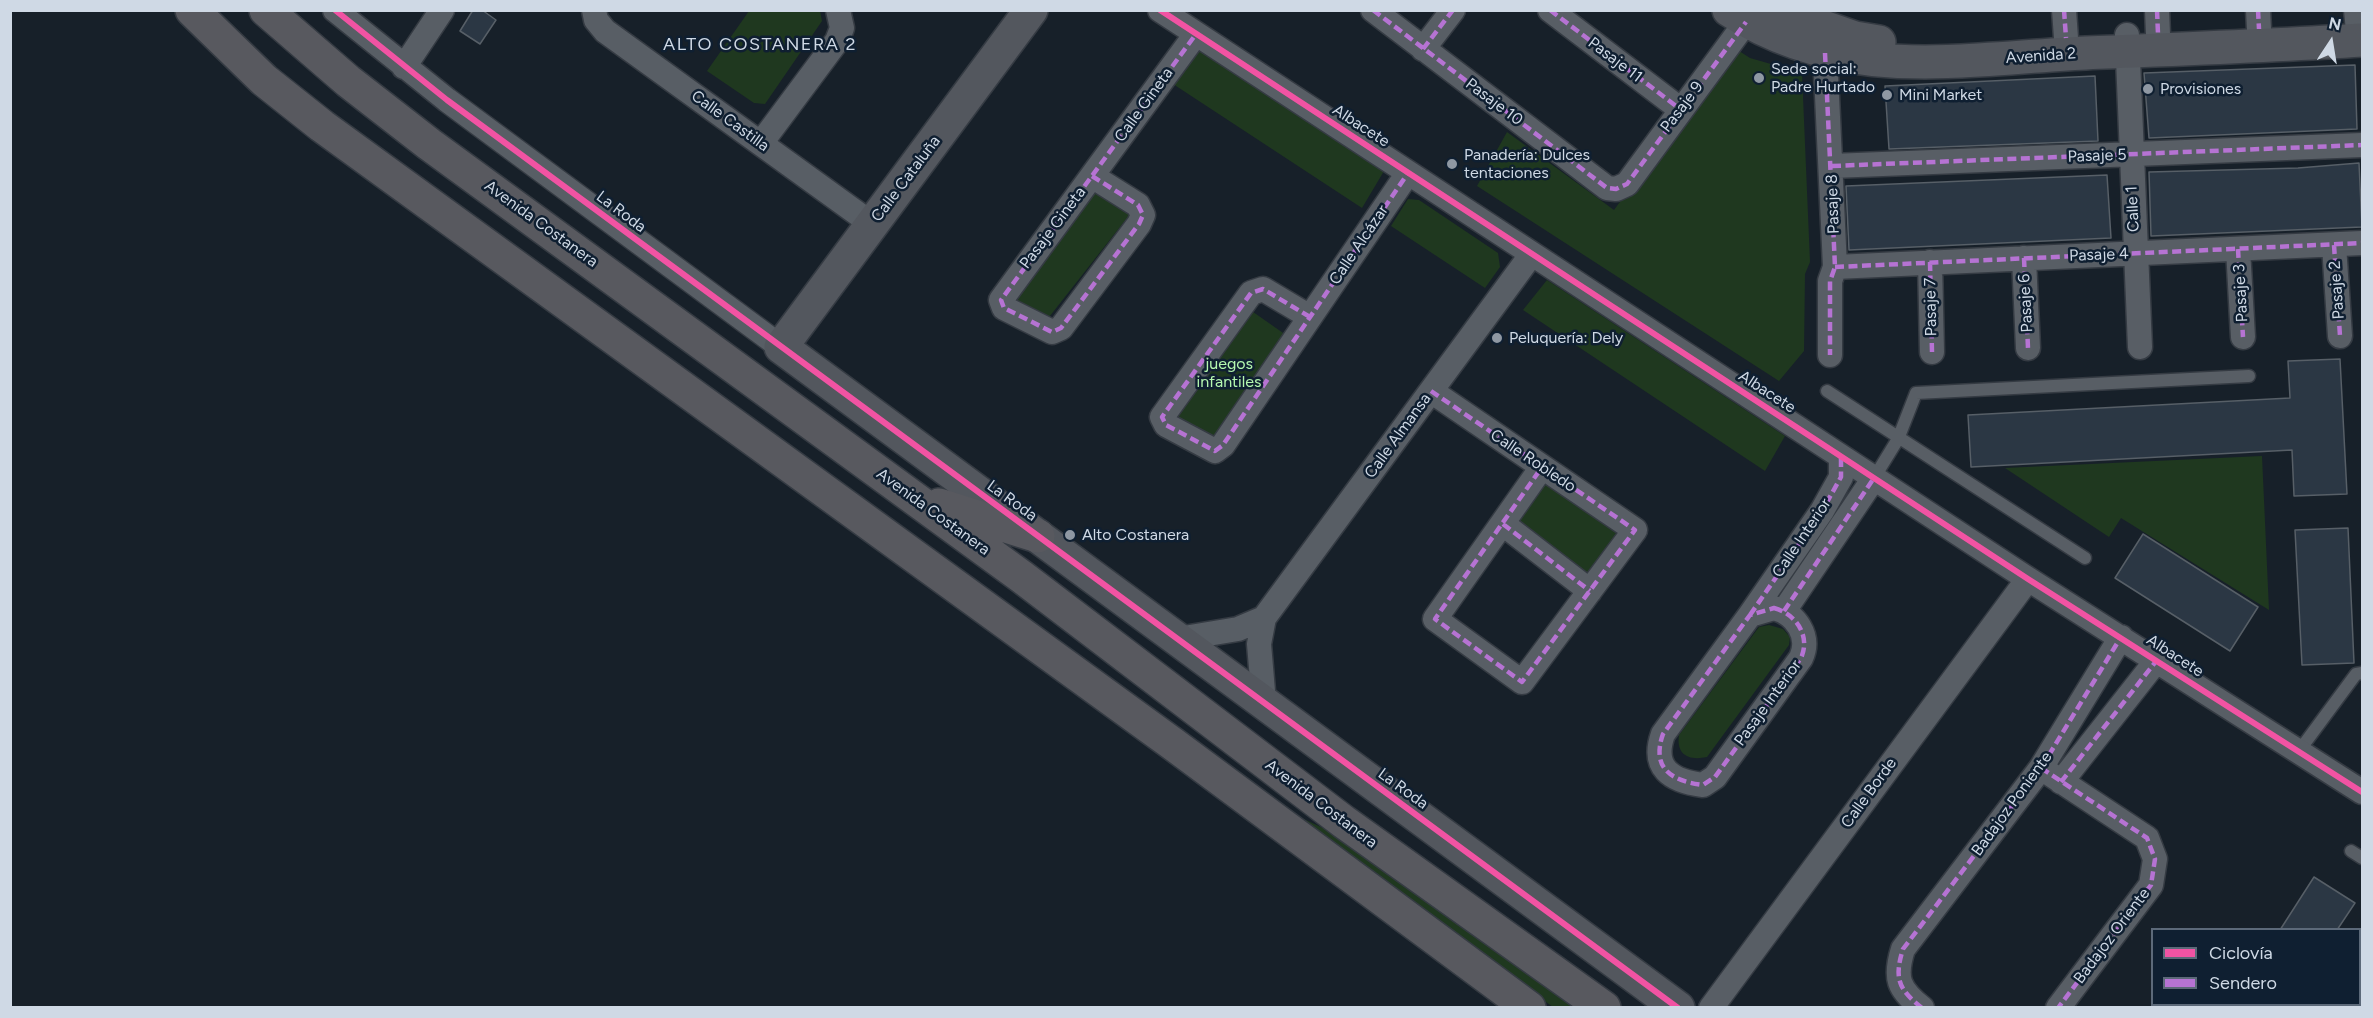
<!DOCTYPE html>
<meta charset="utf-8">
<style>
body{margin:0}
#map{position:relative;width:2373px;height:1018px;overflow:hidden;background:#172029;font-family:Figtree,sans-serif}
canvas{display:block}
.frame{position:absolute;inset:0;border:12px solid #cfd9e5;pointer-events:none}
.legend{position:absolute;left:2151px;top:928px;width:210px;height:78px;box-sizing:border-box;background:#0f1f31;border:2px solid #5c6979;margin:0;padding:8px 10px;list-style:none;font-size:18px;color:#cfd9e5}
.legend li{display:flex;align-items:center;gap:12px;height:30px}
.legend b{width:30px;border:2px solid #5c6979}
.north{position:absolute;left:2301px;top:12px;width:60px;height:60px;-webkit-text-stroke:4px #0f1f31;paint-order:stroke;rotate:12deg;font-size:16px;font-weight:700;line-height:24px;text-align:center;color:#cfd9e5}
.north::after{content:'';display:block;margin:auto;width:21px;height:27px;background:#cfd9e5;clip-path:polygon(50% 0,100% 100%,50% 72%,0 100%)}
</style>
<div id="map">
<canvas width="2373" height="1018"></canvas>
<div class="frame"></div>
<ul class="legend">
<li><b style="height:8px;background:#f153a3"></b>Ciclovía</li>
<li><b style="height:8px;background:#b673d3"></b>Sendero</li>
</ul>
<div class="north">N</div>
</div>
<script>
const g = document.querySelector('canvas').getContext('2d');
g.lineJoin = 'round';
function paint(path, color) {
  g.fillStyle = color;
  g.fill(path, 'evenodd');
}
function trace(path, color, width, dash) {
  g.strokeStyle = color;
  g.lineWidth = width;
  g.lineCap = dash ? 'butt' : 'round';
  g.setLineDash(dash || []);
  g.stroke(path);
}
function drawText(font, color, halo, rows, align = 'center') {
  g.font = font + ' Figtree,sans-serif';
  g.lineWidth = 5;
  g.setLineDash([]);
  g.textBaseline = 'middle';
  g.strokeStyle = halo;
  g.fillStyle = color;
  for (const [text, x, y, turn = 0] of rows) {
    g.save();
    g.translate(x, y);
    g.rotate((+turn || 0) * Math.PI / 180);
    g.textAlign = isNaN(turn) ? turn : align;
    if (halo) g.strokeText(text, 0, 0);
    g.fillText(text, 0, 0);
    g.restore();
  }
}
paint(new Path2D(`
 M749,11H820L822,21L765,104L754,103L707,71Z
 M1722,40L1750,58L1802,73L1810,262L1805,274L1804,351L1779,381L1477,186L1507,132L1614,210L1671,132Z
 M1201,45L1387,166L1362,208L1173,84Z
 M1095,186L1131,213L1046,321L1012,296Z
 M1408,199L1419,200L1498,253L1500,267L1485,288L1391,226Z
 M1547,280L1785,436L1765,471L1523,310Z
 M1246,307L1286,335L1212,440L1172,413Z
 M2262,456L2269,610L2121,518L2109,537L2005,468Z
 M1547,479L1623,531L1584,587L1508,527Z
 M1769,625L1783,629L1790,637L1789,645L1707,757C1689,761 1676,755 1679,735L1759,627Z
 M1276,806L1357,844L1583,1007H1553Z`), '#1f381f');
const building = new Path2D(`
 M473,10H482L496,20L480,44L460,31Z
 M2355,65L2357,129L2149,138L2144,73Z
 M2095,76L2098,141L1889,149L1885,86Z
 M2359,163L2362,227L2151,236L2149,172L2298,168Z
 M2107,175L2111,238L1849,250L1846,186Z
 M2340,359L2347,494L2294,496L2292,450L1971,467L1968,415L2290,398L2288,361Z
 M2348,528L2354,663L2302,665L2295,530Z
 M2143,534L2258,607L2230,651L2115,578Z
 M2314,877L2355,903L2337,930H2280Z`);
paint(building, '#2b3744');
trace(building, '#575f67', 1.5);
const lane = new Path2D(`
 M1827,391L2085,558
 M1874,478L1898,439L1916,393L2249,376
 M2299,751L2356,674L2362,673
 M2351,851L2362,858`);
const street = new Path2D(`
 M335,10L447,100L781,347
 M594,10L596,20L605,31L872,224
 M1160,10L2028,579L2362,792
 M1373,10L1607,188L1616,189L1627,184L1746,22
 M1550,10L1680,109
 M2064,10L2066,38
 M2157,10L2158,34
 M2258,10L2259,29
 M2356,10L2359,41
 M2127,35L2140,347
 M1423,49L1453,10
 M1825,53L1835,267L1830,281V355
 M404,67L442,10
 M761,143L837,41L842,28L838,10
 M1832,166L2362,145
 M1092,176L1138,205L1143,215L1139,224L1061,328L1052,332L1004,308L1001,300L1196,34
 M2334,245L2340,336
 M2238,249L2243,337
 M2024,258L2028,348
 M1930,262L1932,352
 M1835,267L2362,243
 M1310,317L1263,289L1251,293L1162,417L1166,425L1215,451L1223,445L1408,173
 M1431,391L1635,530L1522,682L1435,619L1542,467
 M1503,524L1590,591
 M1774,608C1796,614 1811,636 1801,658L1715,777L1703,785C1671,781 1651,768 1663,734L1750,615Z
 M1784,611L1874,478
 M1750,615L1822,511L1841,477V457
 M1178,639L1238,629L1264,618
 M1264,703L1259,644L1264,618L1531,255
 M2041,768L2147,838L2155,859L2151,885L2058,1008
 M2061,782L2157,660
 M1711,1008L2028,579
 M1922,1008C1898,989 1894,978 1903,949L2041,768L2121,637`);
const secondary = new Path2D(`
 M1031,10L781,347L1678,1008
 M1729,10C1843,84 1959,59 2086,53C2178,49 2270,46 2362,40
 M1775,10L1855,38L1879,42`);
const primary = new Path2D(`
 M192,10L264,80L322,126L1173,744L1529,1008
 M266,10L348,81L429,144L1022,577L1344,822L1604,1008
 M939,505L1038,536`);
trace(lane, '#353b43', 15);
trace(street, '#353b43', 27);
trace(secondary, '#353b43', 36);
trace(primary, '#353b43', 36);
trace(lane, '#585e65', 12);
trace(street, '#585e65', 24);
trace(secondary, '#53575e', 33);
trace(primary, '#58595f', 33);
trace(new Path2D(`
 M1373,10L1607,188L1616,189L1627,184L1746,22
 M1550,10L1680,109
 M2064,10L2066,38
 M2157,10L2158,34
 M2258,10L2259,29
 M1423,49L1453,10
 M1825,53L1835,267L1830,281V355
 M1832,166L2362,145
 M1092,176L1138,205L1143,215L1139,224L1061,328L1052,332L1004,308L1001,300L1196,34
 M2334,245L2340,336
 M2238,249L2243,337
 M2024,258L2028,348
 M1930,262L1932,352
 M1835,267L2362,243
 M1310,317L1263,289L1251,293L1162,417L1166,425L1215,451L1223,445L1408,173
 M1431,391L1635,530L1522,682L1435,619L1542,467
 M1503,524L1590,591
 M1774,608C1796,614 1811,636 1801,658L1715,777L1703,785C1671,781 1651,768 1663,734L1750,615Z
 M1784,611L1874,478
 M1750,615L1822,511L1841,477V457
 M2041,768L2147,838L2155,859L2151,885L2058,1008
 M2061,782L2157,660
 M1922,1008C1898,989 1894,978 1903,949L2041,768L2121,637`), '#b673d3', 4.5, [9, 4.5]);
trace(new Path2D(`
 M335,10L447,100L1678,1008
 M1160,10L2028,579L2362,792`), '#f153a3', 6);
for (const [x, y, r, color] of [
 [1759,78,6,"#8f98a3"],
 [2148,89,6,"#8f98a3"],
 [1887,95,6,"#8f98a3"],
 [1452,164,6,"#8f98a3"],
 [1497,338,6,"#8f98a3"],
 [1070,535,6,"#8f98a3"]
]) {
  const dot = new Path2D();
  dot.arc(x, y, r, 0, 2 * Math.PI);
  g.fillStyle = color;
  g.fill(dot);
  trace(dot, '#0f1f31', 2);
}
drawText('16px', '#cfd9e5', '#0f1f31', [
 ["Avenida 2",2041,56,-4],
 ["Pasaje 11",1615,60,37],
 ["Pasaje 10",1494,102,37],
 ["Calle Gineta",1144,105,-54],
 ["Pasaje 9",1682,107,-53],
 ["Calle Castilla",730,121,36],
 ["Albacete",1361,126,33],
 ["Pasaje 5",2097,156,-2],
 ["Calle Cataluña",906,179,-53],
 ["Pasaje 8",1833,204,-92],
 ["Calle 1",2133,209,-93],
 ["La Roda",621,212,37],
 ["Avenida Costanera",541,224,36],
 ["Pasaje Gineta",1053,228,-53],
 ["Calle Alcázar",1359,245,-56],
 ["Pasaje 4",2099,255,-2],
 ["Pasaje 2",2337,290,-94],
 ["Pasaje 3",2241,293,-93],
 ["Pasaje 6",2026,303,-93],
 ["Pasaje 7",1931,307,-91],
 ["Albacete",1767,392,33],
 ["Calle Almansa",1398,436,-54],
 ["Calle Robledo",1533,461,34],
 ["La Roda",1012,501,36],
 ["Avenida Costanera",933,512,36],
 ["Calle Interior",1802,538,-56],
 ["Albacete",2175,656,33],
 ["Pasaje Interior",1768,703,-54],
 ["La Roda",1403,789,36],
 ["Calle Borde",1869,793,-54],
 ["Avenida Costanera",1321,804,37],
 ["Badajoz Poniente",2012,804,-54],
 ["Badajoz Oriente",2112,936,-53]
]);
drawText('16px', '#cfd9e5', '#0f1f31', [
 ["Sede social:",1771,69],
 ["Padre Hurtado",1771,87],
 ["Provisiones",2160,89],
 ["Mini Market",1899,95],
 ["Panadería: Dulces",1464,155],
 ["tentaciones",1464,173],
 ["Peluquería: Dely",1509,338],
 ["Alto Costanera",1082,535]
], 'left');
drawText('16px', '#b5f7af', '#0f1f31', [
 ["juegos",1229,364],
 ["infantiles",1229,382]
]);
g.letterSpacing = '1.5px';
drawText('18px', '#cfd9e5', '#0f1f31', [
 ["ALTO COSTANERA 2",760,45]
]);
g.letterSpacing = '0px';
</script>
